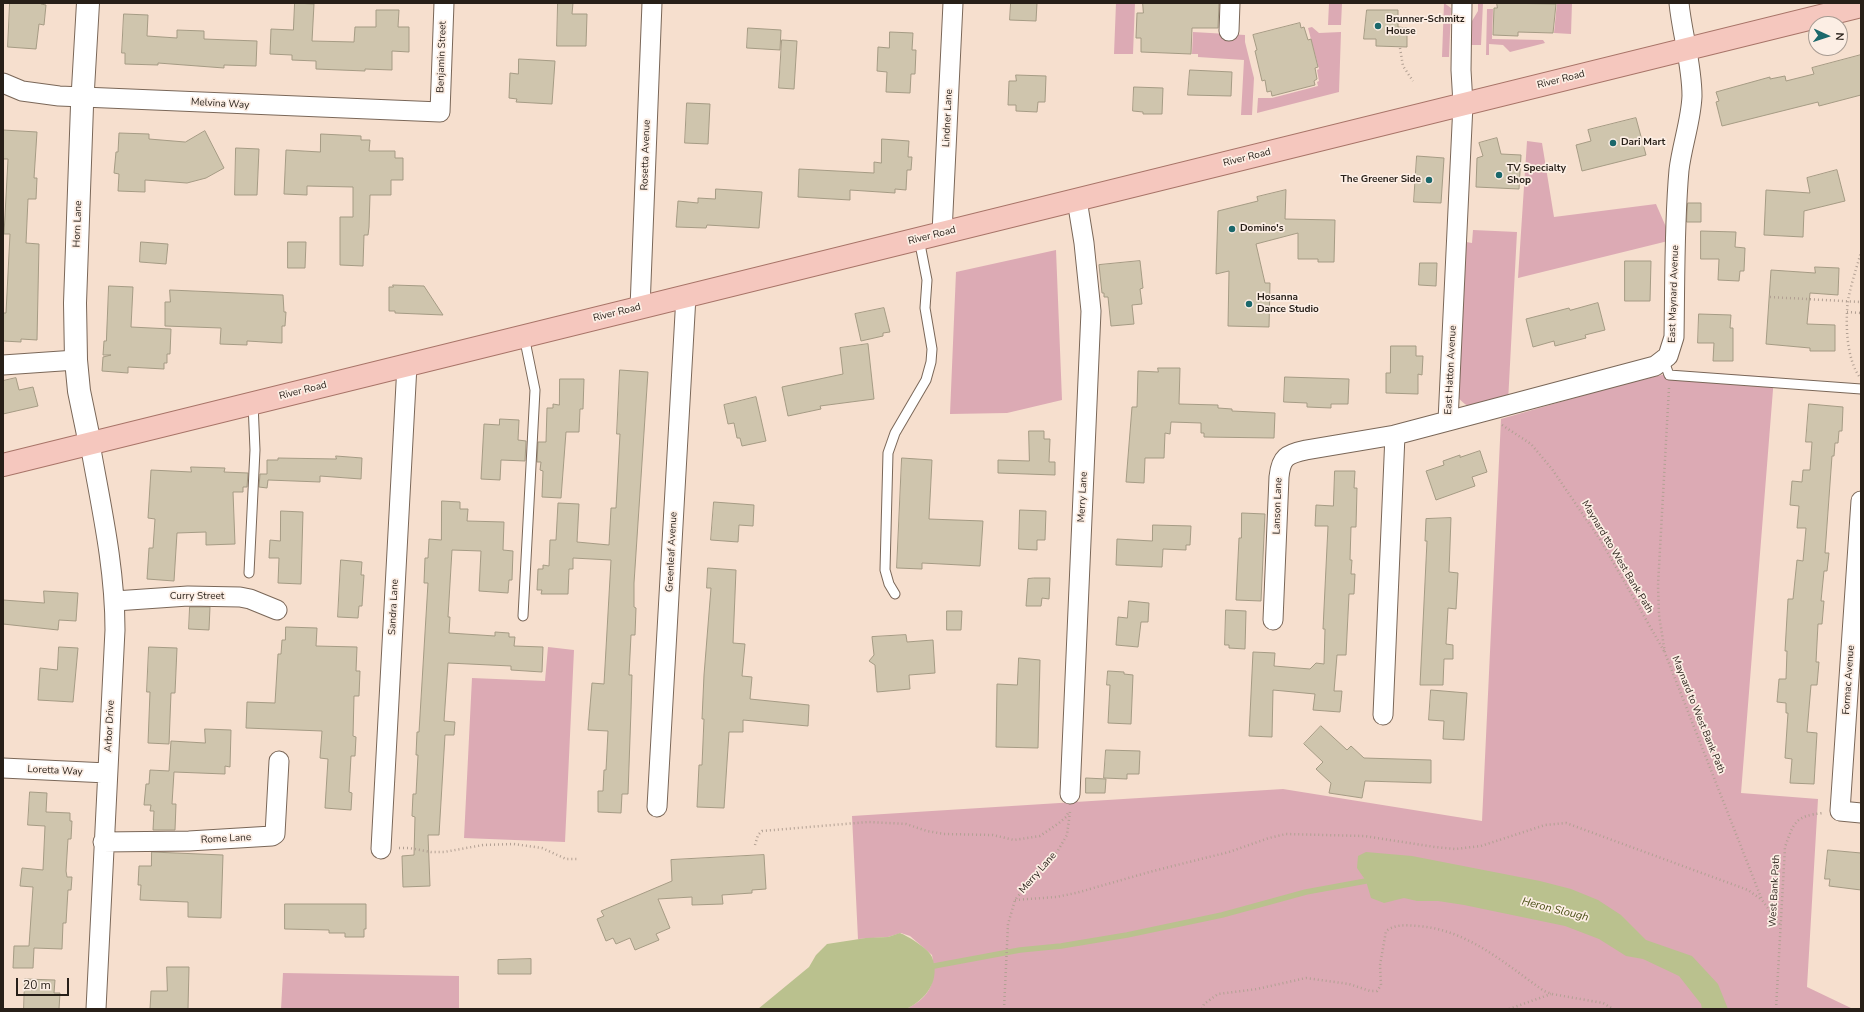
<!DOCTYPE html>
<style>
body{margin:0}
#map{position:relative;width:1864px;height:1012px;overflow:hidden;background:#f6dfce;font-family:"Nunito Sans",sans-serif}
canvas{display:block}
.frame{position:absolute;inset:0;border:4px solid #271f18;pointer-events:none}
.north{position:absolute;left:1808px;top:16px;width:40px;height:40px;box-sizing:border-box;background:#fceee4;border:1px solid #a79b92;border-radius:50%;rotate:93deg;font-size:11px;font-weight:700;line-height:16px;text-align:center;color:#271f18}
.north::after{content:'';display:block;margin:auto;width:14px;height:18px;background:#1b686b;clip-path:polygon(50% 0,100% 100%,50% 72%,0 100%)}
.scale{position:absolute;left:16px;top:978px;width:53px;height:18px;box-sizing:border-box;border:2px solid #271f18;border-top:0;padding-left:5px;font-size:12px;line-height:14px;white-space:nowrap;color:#271f18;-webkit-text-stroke:3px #fceee4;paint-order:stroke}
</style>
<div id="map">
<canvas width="1864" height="1012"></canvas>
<div class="frame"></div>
<div class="north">N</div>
<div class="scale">20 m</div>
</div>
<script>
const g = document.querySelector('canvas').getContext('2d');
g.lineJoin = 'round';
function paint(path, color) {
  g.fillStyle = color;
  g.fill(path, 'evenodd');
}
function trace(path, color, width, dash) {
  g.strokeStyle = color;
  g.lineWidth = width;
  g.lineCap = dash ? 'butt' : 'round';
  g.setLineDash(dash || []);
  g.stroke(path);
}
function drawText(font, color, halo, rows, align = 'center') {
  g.font = font + ' "Nunito Sans",sans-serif';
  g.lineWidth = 3.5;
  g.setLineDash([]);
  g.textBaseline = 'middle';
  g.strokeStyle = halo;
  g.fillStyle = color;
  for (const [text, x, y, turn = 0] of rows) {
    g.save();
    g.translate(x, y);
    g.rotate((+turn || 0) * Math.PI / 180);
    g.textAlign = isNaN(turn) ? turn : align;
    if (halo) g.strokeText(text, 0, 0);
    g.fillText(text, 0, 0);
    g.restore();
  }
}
paint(new Path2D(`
 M1116,3H1135L1133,54H1114Z
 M1329,3H1342L1341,25H1328Z
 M1444,3L1451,8L1449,57H1442Z
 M1478,3H1483L1481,45H1471L1472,21L1478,11Z
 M1557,3H1572L1571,34L1554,33Z
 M1487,9H1493L1492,39L1543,40L1545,43L1510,52L1503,45L1489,44V55H1486Z
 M1312,27L1319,33L1341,32L1339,92L1257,113L1258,98H1272L1318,86L1317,82L1319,81L1317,70L1319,69L1308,28Z
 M1193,32L1245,35V42L1254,78L1252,115H1241L1244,60L1198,57V54H1192Z
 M1527,141L1542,143L1554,217L1656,204L1666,227L1668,241L1518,278Z
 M1473,230L1517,232L1508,402C1488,406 1472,416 1458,397L1466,242L1472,243Z
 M1056,250L1062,400L1007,413L950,414L956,272Z
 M1678,371L1774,377L1741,793L1818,799L1807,987L1853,1009H906C931,997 937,981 932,955L910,936L901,933L888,937L858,939L852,816L1283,789L1482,821L1501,419L1609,388Z
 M548,647L574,650L565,842L464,838L472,678L545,681Z
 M283,973L459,976V1009H281Z`), '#dcaab4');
paint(new Path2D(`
 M1366,852L1412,856L1540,881L1571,889L1598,900L1621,915L1646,940L1692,956L1718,984L1728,1009H1702L1701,1004L1679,976L1643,959L1626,956L1599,939L1565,926L1464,905L1438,901H1417L1404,898L1384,903L1371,898L1366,881L1357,868L1358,856Z
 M900,933C908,936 929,949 932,957C941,980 926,1000 906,1009H758L809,967L816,955L827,944L866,938L888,937Z`), '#bac18e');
trace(new Path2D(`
 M934,966L1020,950L1061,946L1127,935L1222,915L1306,892L1366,881`), '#bac18e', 5.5);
const building = new Path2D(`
 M10,3H41V4L46,5L44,25L39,24L36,49L8,47Z
 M295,3L314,4L312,41L354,42L355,27H376V10H399L398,27H409V52L392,51V70L365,69V71L316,69V61L292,60V55L270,54L271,29L293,30Z
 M558,3H573L572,14H587L586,46H557Z
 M1011,3H1037L1036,21L1010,20Z
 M1143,3H1219L1218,28H1192L1191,54L1141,52V38H1136L1137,13H1143Z
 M1497,3L1556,4L1553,33L1518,32V36L1493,35L1494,8H1497Z
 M1367,10H1398V27L1407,28V47L1376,46V39H1364Z
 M124,14L148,15L147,36L177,38V30L204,31V39L257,41L256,66L224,65V68L158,63V65L125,64V53H122Z
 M1300,23L1301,28L1304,27L1308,40L1311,39L1318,67L1315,68L1317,79L1314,81L1315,85L1272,96L1271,91L1267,92L1265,80L1262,81L1255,51L1257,50L1253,35Z
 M748,28L781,30L780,50L747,48Z
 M890,32L913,33L912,50H916L915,74H911L910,93L886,92L887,72L877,71L878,47L889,48Z
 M782,40L797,41L794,89L779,88Z
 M1861,55V95L1819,106L1818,102L1722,126L1716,102L1719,101L1716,92L1770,77V79L1785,76L1786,81L1814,74L1812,68Z
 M519,59L555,61L552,104L516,102L517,99L509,98L510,73L518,74Z
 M1190,70L1232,72L1231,96L1188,95Z
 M1016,75L1046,76L1045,102H1038L1037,112L1016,111V105H1008L1009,81H1016Z
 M1134,87L1163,88L1162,114H1143V112L1133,111Z
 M687,103L710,104L708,144L685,143Z
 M1636,118L1646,155L1582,171L1576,145L1591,141L1588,130Z
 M3,130L37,132L34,178H37L36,199H28L26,243L39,244L37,340L21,339V342L3,341V313H6L10,234H4L8,159H3Z
 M205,131L224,168L206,178L187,183L145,180V192L118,191L119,174L114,173L116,152H118L119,133L149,134V139L185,142Z
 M321,134L361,136V140H370L369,151H395V158H403V180H391V195H370L369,227L368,235H364L363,266L340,265V217H353V187L307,186V195L284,194L286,150L320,152Z
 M1497,138L1501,154L1521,155L1519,189L1476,187L1477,158L1483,156L1479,143Z
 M882,139L909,141L908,157H912L911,170H907L906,190L895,189V193L850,190V200L798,197L799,169L874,173V162L881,163Z
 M236,148L259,149L257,195H235Z
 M1417,156L1444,158L1441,203L1414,202Z
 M1837,170L1845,201L1804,211L1803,237L1764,235L1766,190L1810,193L1807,178Z
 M716,189L762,192L759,228L707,225L706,228L676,227L678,201L698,203V198L715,199Z
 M1286,190L1285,219L1335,220L1334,262H1318V259H1298V233L1256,244L1265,283H1270L1269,327L1228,326L1229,271L1216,274L1218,211L1258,201L1257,197Z
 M1688,203H1701V222H1687Z
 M1701,231L1736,232L1735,247L1745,248L1744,271H1740L1739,281L1718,280L1719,259H1701Z
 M141,242L168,244L166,264L140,262Z
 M288,242H306L305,268H288Z
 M1140,261L1143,288L1140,289L1142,304L1132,305L1134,324L1111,326L1108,297H1104V293H1102L1099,265Z
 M1625,261H1651L1650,301H1625Z
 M1420,263H1437L1436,286L1419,285Z
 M1815,267L1839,268L1838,295L1810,293L1807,324L1835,325V351H1810V348L1766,344L1771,270L1815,273Z
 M393,285L424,286L443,315L395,313V311H389V287H393Z
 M109,286L133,287L131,327L171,329L170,354H167V363H164V369L128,367V373L102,371L103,357L111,355H103L104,341H106Z
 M170,290L283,295L284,312H286L285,326H282V343L247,341V345L220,344L221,328L165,326V302H170Z
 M1598,303L1605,330L1585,335L1586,338L1555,346L1554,341L1533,347L1526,319L1569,308L1570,310Z
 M884,308L890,332L883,333V336L861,341L855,314Z
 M1699,314L1731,315L1730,328H1733V361H1713L1714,343H1698Z
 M868,344L874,399L820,406L821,409L788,416L782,387L843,374L840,348Z
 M1391,346H1416V356H1423L1422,375L1418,374V394L1386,393V373H1390Z
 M1158,368H1180L1179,404L1218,405V408L1232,409V411L1275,413L1274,438L1204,437V433H1201V423L1171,422L1170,434L1165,433L1164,458H1145L1144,483L1126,482L1132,407H1137L1138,371L1158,372Z
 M620,370L648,372L634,583V607L636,608L635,635H631L629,675H632L631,710L628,794H622L621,813L598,812V791H603L604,770H606L608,731L588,730L592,683L604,684L611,560L573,558V569H569L568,594H541L542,590H537L538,569H543V565L549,566L550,540H556L558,503L579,504L577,542L609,545L611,508H616L620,434H617Z
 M1285,377L1349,379L1348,404H1331V408L1307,407V403L1284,402Z
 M16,378L19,390L33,387L38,406L3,414V381Z
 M560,379H584L583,409H580L579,432H566L561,498L542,497L543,471L540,470L541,462H537L538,442H546L547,408H553V404L559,405Z
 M756,397L766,441L742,446L740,438H737L734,423L728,424L724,405Z
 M1809,404L1843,407L1842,431H1839L1838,443H1835L1834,456H1832L1825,553H1829L1827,571H1824L1821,601H1824L1822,624H1818L1816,662H1819L1817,685H1811L1807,732L1817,733L1814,784L1790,783L1792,759L1785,758L1788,713H1786V703L1777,702L1779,679H1786L1787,651H1785L1788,599H1793L1797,560L1803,561L1806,528H1797L1799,506L1790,505L1792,481L1802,482L1803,470H1810L1812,442H1806Z
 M500,419L519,420L518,440L526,441L525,461L501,460L500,480L481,479L484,424L499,425Z
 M1029,431H1044V439H1050L1049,462H1055V475L998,473V460L1029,461Z
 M1480,451L1487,472L1472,477L1475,486L1436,500L1426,471L1444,465L1443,461L1460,455V457Z
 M336,456L362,458L361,479L320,476V482L268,480L267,488L259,487L260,474H267V460H278V458L336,459Z
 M902,458L932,460L929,519L983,521L980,566L922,563V569L897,568Z
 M191,467L225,468L224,472L248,473L247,487H243V492H233L235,544L206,545V532L177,533L174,581L147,579L149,548H153L155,519L148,518L151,470L191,472Z
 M1335,471H1355L1354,488H1357L1356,527H1351L1350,560H1352L1351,574H1355L1354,594H1349L1346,655H1337L1334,691H1342L1340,712L1313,710L1315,694L1273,690L1272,737L1249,736L1253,652L1275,653L1274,666L1310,669L1316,663L1324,664L1325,629H1323L1328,526H1315L1316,505L1333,506Z
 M442,501L460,502V509H468L467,521L504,522L503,550L513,551L512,580H509L508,593L479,591L481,551L452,550L448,617H450L449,633L495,636V632L509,633V637H515L514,646L543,647L542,672L511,670V666L448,663L444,721L455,722L454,735H445L439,835H428L430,886L403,887L402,856L414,855L415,817L412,816L413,794H416L418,755H416L417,732H419L428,583H424L425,558H428L429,539L441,540Z
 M714,502L754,505L753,526L739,525L738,542L711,540Z
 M1020,510L1046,511L1045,540H1037V550L1019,549Z
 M281,511L303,512L301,584L278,583L279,558H269L270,540L280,541Z
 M1242,513L1265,514L1261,601L1236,600L1239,538H1241Z
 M1451,518L1449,572L1458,573L1456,609L1448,608L1446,644L1453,645V659H1444L1443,685H1420L1427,541H1425L1426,519Z
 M1153,525L1191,526L1190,545H1186V550L1163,549L1162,567L1116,565L1117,539L1152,541Z
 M341,560L362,562L361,575H364L362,606H359L358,618L338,617Z
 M708,568L736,570L733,643L745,644L742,676L752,677L750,699L809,705L808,726L743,720V732H729L724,808L697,807L699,765H702L704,719H702L704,675L711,588H707Z
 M1034,578H1050L1049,599L1042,598L1041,606H1026L1028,579Z
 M44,591L78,593L76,621L59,620L58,630L3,624V600L44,603Z
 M1129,601L1149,603L1148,622H1141L1138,647L1116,645L1118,617L1127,618Z
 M190,607H210L209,630L189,629Z
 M1226,610L1246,611L1245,649L1229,648V645H1225Z
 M947,611H962L961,630H947Z
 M286,627L317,628L316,646L357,647L356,671H360L359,696H354L353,736L356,737L355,756H351L349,792L352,793L351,810L325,808L328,759L320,758L322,731L246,728L247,702L275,703L278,654H281L282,640H285Z
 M906,635L907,642L933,640L935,673L909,675L910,689L877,692L875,665L869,661L874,655L872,637Z
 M59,647L78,648L73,702L38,700L40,668L57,670Z
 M149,647L177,648L175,693H171L169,744L148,743L150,692H147Z
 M1019,658L1040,660L1038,748L996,747L997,684L1017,685Z
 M1108,671L1124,672V674L1133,675L1131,724L1108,723L1110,685H1107Z
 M1431,690L1467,693L1464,740L1443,739L1444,721L1429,720Z
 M1321,726L1347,750L1351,746L1364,758L1431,760V783L1365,781L1362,798L1329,793L1331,783L1316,769L1323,762L1304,744Z
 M205,729L231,730L230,767L225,766V774L174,772L172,804H176L175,830H153L154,811H150L151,805H144L146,784H149L150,770L169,771L171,741L205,743Z
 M1106,750L1140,751L1139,774H1127V779L1104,778Z
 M1086,778L1106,779L1105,793H1086Z
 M30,792L47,793L46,812L70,813V821H72L71,839H68L66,871L67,877H72L71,890H68L66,923H63L62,949L34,948L33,968H13L14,946H29L33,887L20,886L22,868L43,870L45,826L28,825Z
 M1828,850L1861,853V890L1829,886L1830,879H1825Z
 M152,852L223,855L221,918L188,917V902L140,900L141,885H138L139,866H151Z
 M764,855L766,889L752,890V893L722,895L723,904L692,905V897L658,899L670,928L656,934L659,940L635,950L630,938L616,944L613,938L606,941L597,919L604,916L601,911L672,881L671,860Z
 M285,904H366V929H364V937H345V933H329V930L285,929Z
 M531,959V974H498V960Z
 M167,967H189L188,1009H150L151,991H167Z
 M25,979L55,980L54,993H60L59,1009H24Z`);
paint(building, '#cfc5ad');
trace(building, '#a59b84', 1);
const service = new Path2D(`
 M1664,361L1669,375L1861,389
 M249,573L255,450L253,403
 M895,594L889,584L885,570L888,453L895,433L926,380L931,362L932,349L925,308L927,280L919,239
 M523,616L535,390L524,336`);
const minor = new Path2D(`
 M1229,31L1230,3
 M3,83L22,91L59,96L440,112L444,3
 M942,233L953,3
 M640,308L652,3
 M3,365L76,360
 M1448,421L1655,366L1668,356L1674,337C1675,282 1674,226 1679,170C1682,145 1691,121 1692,96C1692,64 1682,34 1679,3
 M90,444C101,506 115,567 115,630L96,1009
 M1861,501L1840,811L1861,813
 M115,601L188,596L240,597L250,599L277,610
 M1273,620L1279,477C1281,457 1287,454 1306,450L1395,435
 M1383,715L1395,435L1448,421L1463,104L1461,70L1462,3
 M3,768L107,773
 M1070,794L1091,311L1084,243L1077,200
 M657,807L686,296
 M103,842L189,841L272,836L275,834L279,761
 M381,849L407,365`);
const tertiary = new Path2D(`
 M88,3L82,106L75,303L76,360L79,391L90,444`);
const primary = new Path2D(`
 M3,465L1861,6`);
trace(service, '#7a6758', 11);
trace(minor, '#7a6758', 21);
trace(tertiary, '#7a6758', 24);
trace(primary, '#a87468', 24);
trace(new Path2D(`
 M1400,48L1403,66L1413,81
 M1770,297L1861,302
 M1847,312L1861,313
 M1859,376C1848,360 1846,332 1847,313C1847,294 1856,271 1861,252
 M1669,388L1658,585L1659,615L1665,653L1762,900L1781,926
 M1502,425L1531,444L1552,469L1601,541L1664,651
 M755,845L758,835L762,831L868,822L888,823L906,824L927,831L944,834L993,835L1014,840L1040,836L1059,823L1066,817L1069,811
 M399,848H409L431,852H444L483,845L514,844L542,848L566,859H579
 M1015,900L1056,897L1076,893L1153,871L1229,852L1269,838L1286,834L1364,836L1435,847L1455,849L1481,846L1545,825L1566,823L1748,890L1762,900
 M1004,1009L1008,924L1015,900L1042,867L1057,852L1067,835L1070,812
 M1202,1009L1204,1004L1218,994L1257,989L1306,978L1349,984L1370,991H1377L1381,985L1380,965L1386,931C1396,924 1406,925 1418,926C1468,930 1504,963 1544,991L1552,994L1603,1003L1613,1009
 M1509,1009L1551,994
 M1776,1009L1785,847C1794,822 1795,816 1823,813`), '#b2a093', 2.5, [1, 3]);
trace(service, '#fff', 9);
trace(minor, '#fff', 19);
trace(tertiary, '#fff', 22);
trace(primary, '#f5c7be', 22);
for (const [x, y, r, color] of [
 [1378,26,4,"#1b686b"],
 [1613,143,4,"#1b686b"],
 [1499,175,4,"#1b686b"],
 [1429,180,4,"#1b686b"],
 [1232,229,4,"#1b686b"],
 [1249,304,4,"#1b686b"]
]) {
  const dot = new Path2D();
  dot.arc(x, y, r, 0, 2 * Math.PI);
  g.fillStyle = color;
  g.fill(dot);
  trace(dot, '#fceee4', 1.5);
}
drawText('bold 10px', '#271f18', '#fceee4', [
 ["Brunner-Schmitz",1386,20],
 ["House",1386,32],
 ["Dari Mart",1621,143],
 ["TV Specialty",1507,169],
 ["Shop",1507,181],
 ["The Greener Side",1421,180,"right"],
 ["Domino's",1240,229],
 ["Hosanna",1257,298],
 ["Dance Studio",1257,310]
], 'left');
drawText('10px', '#271f18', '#fceee4', [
 ["Benjamin Street",442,57,-88],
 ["River Road",1561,80,-14],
 ["Melvina Way",220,104,3],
 ["Lindner Lane",948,118,-87],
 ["Rosetta Avenue",646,155,-88],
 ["River Road",1247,158,-14],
 ["Horn Lane",78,224,-88],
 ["River Road",932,236,-14],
 ["East Maynard Avenue",1674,294,-88],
 ["River Road",617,313,-14],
 ["East Hatton Avenue",1451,370,-87],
 ["River Road",303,391,-14],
 ["Merry Lane",1083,497,-87],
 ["Lanson Lane",1278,506,-88],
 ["Greenleaf Avenue",672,552,-87],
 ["Maynard tto West Bank Path",1617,557,59],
 ["Curry Street",197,597],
 ["Sandra Lane",394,607,-87],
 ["Formac Avenue",1849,680,-86],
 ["Maynard to West Bank Path",1698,715,68],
 ["Arbor Drive",110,726,-87],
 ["Loretta Way",55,771,3],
 ["Rome Lane",226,839,-3],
 ["Merry Lane",1038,873,-49],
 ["West Bank Path",1775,891,-87]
]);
drawText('italic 11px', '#474c12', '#fceee4', [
 ["Heron Slough",1555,910,14]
]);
</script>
